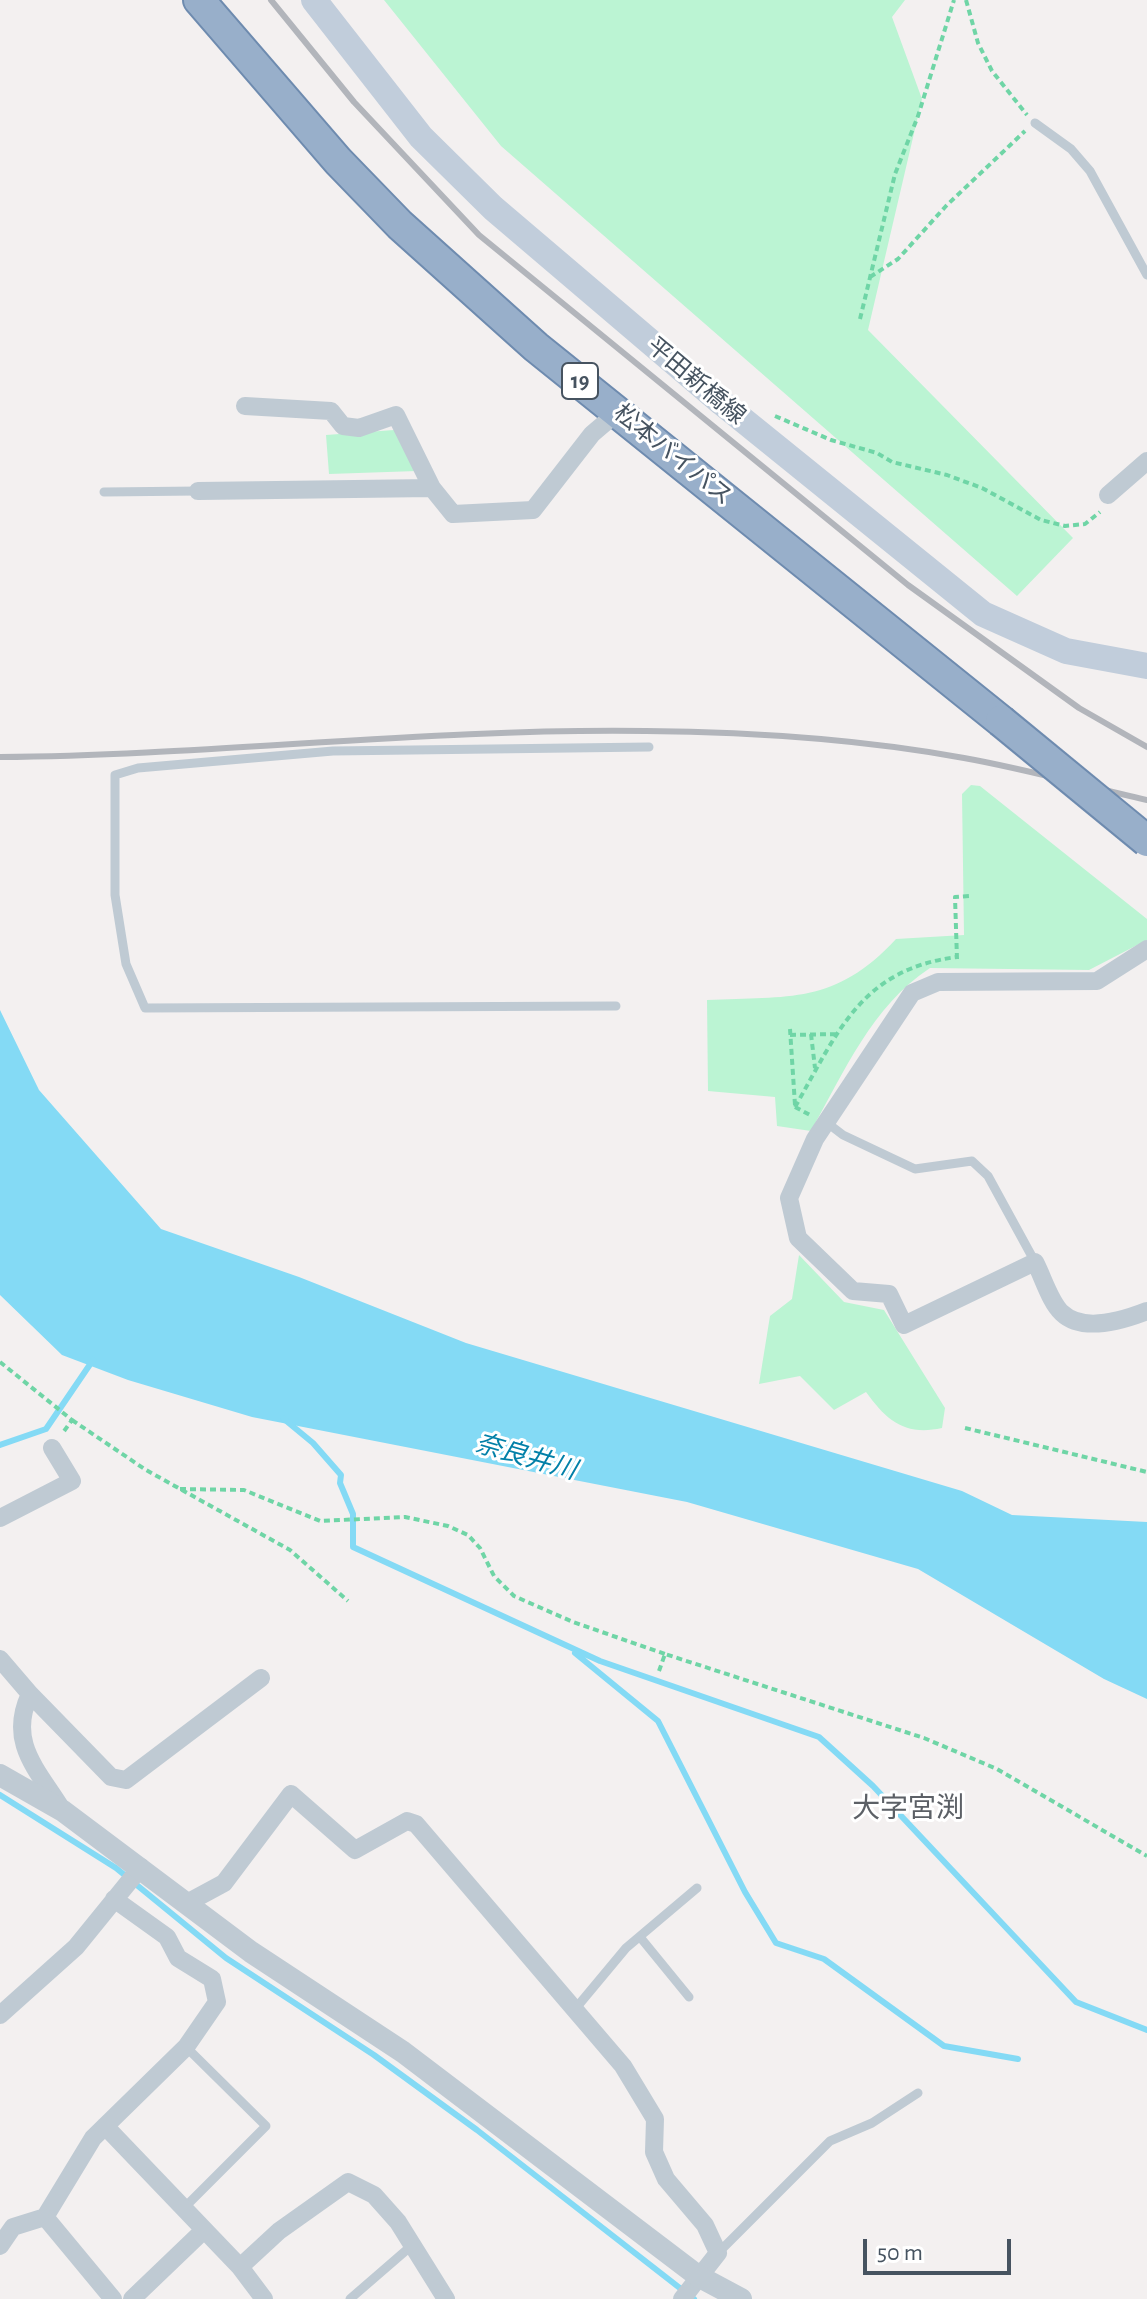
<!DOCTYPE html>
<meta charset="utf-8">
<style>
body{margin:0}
#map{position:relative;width:1147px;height:2299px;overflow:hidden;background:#f3f0f0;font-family:"Alegreya Sans",sans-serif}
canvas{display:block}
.scale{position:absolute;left:863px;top:2239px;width:148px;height:36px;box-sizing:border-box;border:4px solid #465360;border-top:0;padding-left:10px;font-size:24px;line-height:28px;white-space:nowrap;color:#465360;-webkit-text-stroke:6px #fff;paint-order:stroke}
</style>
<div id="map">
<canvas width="1147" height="2299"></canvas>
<div class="scale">50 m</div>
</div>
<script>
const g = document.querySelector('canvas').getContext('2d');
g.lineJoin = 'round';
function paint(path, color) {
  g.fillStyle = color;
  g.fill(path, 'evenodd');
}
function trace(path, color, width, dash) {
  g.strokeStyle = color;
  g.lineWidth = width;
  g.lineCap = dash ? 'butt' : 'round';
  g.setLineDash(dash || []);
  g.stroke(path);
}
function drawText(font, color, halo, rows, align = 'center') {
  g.font = font + ' "Alegreya Sans","Noto Sans JP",sans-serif';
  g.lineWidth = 6;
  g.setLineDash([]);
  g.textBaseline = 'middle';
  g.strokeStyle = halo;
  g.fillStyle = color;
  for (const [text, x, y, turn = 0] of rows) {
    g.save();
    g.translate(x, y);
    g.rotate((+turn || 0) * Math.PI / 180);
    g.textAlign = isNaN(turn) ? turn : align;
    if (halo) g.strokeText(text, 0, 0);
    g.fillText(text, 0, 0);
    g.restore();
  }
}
paint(new Path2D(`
 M384,0H905L892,17L922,99L868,330L1073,538L1017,596L501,146Z
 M394,430L417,471L329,474L326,435Z
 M971,785L980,786L1147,919V940L1089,970L930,968C872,1006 844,1072 811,1131L777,1126L775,1097L708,1091L707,1000C789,996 835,1005 896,939L964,935L962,794Z
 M799,1255L844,1302L884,1310L945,1408L942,1428C905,1436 887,1421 866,1392L834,1410L800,1376L759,1384L770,1316L792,1299Z`), '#bbf4d3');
paint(new Path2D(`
 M0,1010L39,1090L161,1229L299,1277L466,1343L962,1491L1012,1515L1147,1522V1699L1104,1679L918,1569L687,1502L252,1417L128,1380L62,1355L0,1295Z`), '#84daf5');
trace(new Path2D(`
 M284,1419L313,1443L341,1475L340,1483L353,1514V1547L600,1661L819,1737L873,1786L1076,2002L1147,2030
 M0,1445L46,1429L93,1360
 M575,1653L658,1721L745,1892L776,1943L824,1959L944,2046L1018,2059
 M0,1795L116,1868L226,1958L374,2055L477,2130L694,2299`), '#84daf5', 6);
const trunk = new Path2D(`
 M199,0L338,161L400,225L536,347L1001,721`);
trace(trunk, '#6e8baf', 34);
trace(new Path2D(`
 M966,0L978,43L992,71L1027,115
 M870,277L898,259L946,206L1025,131
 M860,319L895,174L918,116L954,0
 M775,416L831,440L877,453L892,462L947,475L982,488L1041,520L1065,526L1085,524L1100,512
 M957,959L955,897L969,896
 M790,1029L795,1105
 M811,1034L815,1068
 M790,1035L836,1034
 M795,1107C838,1032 861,969 957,957
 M795,1107L810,1115
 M0,1362L72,1420L62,1434
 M72,1420L146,1470L290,1550L348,1601
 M965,1428L1147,1472
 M180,1489L244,1490L320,1521L405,1517L448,1526L468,1535L480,1548L494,1576L514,1596L573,1622L665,1654
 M659,1671L665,1654L924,1738L997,1769L1147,1856`), '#6fd5a6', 4, [6, 4]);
trace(new Path2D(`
 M1035,123L1071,149L1090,171L1147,275
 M104,492L198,491
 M616,1006L145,1008L126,964L115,895V775L138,768L333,751L649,747
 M826,1122L843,1135L915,1169L972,1161L988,1176L1035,1262
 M640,1937L689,1997
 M576,2008L626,1948L697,1888
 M184,2208L266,2126L186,2047
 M718,2253L830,2141L872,2123L918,2093
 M350,2299L410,2247`), '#bfcad3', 9);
trace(new Path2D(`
 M245,406L331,411L343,426L359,428L396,415L432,488
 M198,491L432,488L453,514L533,510L592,434L619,411
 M1108,495L1147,461
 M1147,949L1097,981L938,982L912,993L815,1139L789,1198L798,1238L853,1291L889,1294L904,1325L1035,1262C1043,1277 1050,1302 1062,1313C1083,1333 1124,1320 1147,1311
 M0,1518L72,1481L52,1448
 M0,1659L30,1694C7,1743 38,1770 63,1811
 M30,1694L111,1777L126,1780L261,1678
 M187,1903L224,1883L291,1794L355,1850L407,1821L416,1824L623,2066L655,2119L654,2152L666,2179L705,2225L718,2253L682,2299
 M0,2015L76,1947L141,1867
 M105,2126L240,2267L264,2299
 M0,2246L13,2227L45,2217
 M240,2267L279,2231L348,2182L374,2195L398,2222L446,2299
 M113,2299L45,2217L93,2138L186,2047L217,2002L212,1979L178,1958L167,1937L114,1899
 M132,2299L204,2230`), '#bfcad3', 18);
trace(new Path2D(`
 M0,1775L63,1811L251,1952L403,2052L698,2276L741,2299`), '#bfcad3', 22);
trace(new Path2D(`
 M314,0L421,137L493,208L722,403L983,614L1066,651L1147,666`), '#c1cddb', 26);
trace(trunk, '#98afca', 30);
trace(new Path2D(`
 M271,0L354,102L479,235L908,585L1079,708L1147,747
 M0,757C215,755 430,728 646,731C751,732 861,739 964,758C1026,769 1086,786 1147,800`), '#b2b5bb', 6);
const trunkBridge = new Path2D(`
 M1001,721L1147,841`);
trace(trunkBridge, '#6e8baf', 34, []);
trace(trunkBridge, '#98afca', 30);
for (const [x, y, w] of [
 [580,381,36]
]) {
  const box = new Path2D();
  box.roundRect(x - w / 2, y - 18, w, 36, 6);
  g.fillStyle = '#fff';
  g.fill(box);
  trace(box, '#465360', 2);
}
drawText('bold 22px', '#465360', null, [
 ["19",580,381]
]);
drawText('24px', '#465360', '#fff', [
 ["平田新橋線",696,381,40],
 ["松本バイパス",673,455,39]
]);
drawText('italic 26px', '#0280a8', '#fff', [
 ["奈良井川",526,1457,16]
]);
drawText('28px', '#5c6066', '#fff', [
 ["大字宮渕",908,1809]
]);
</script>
